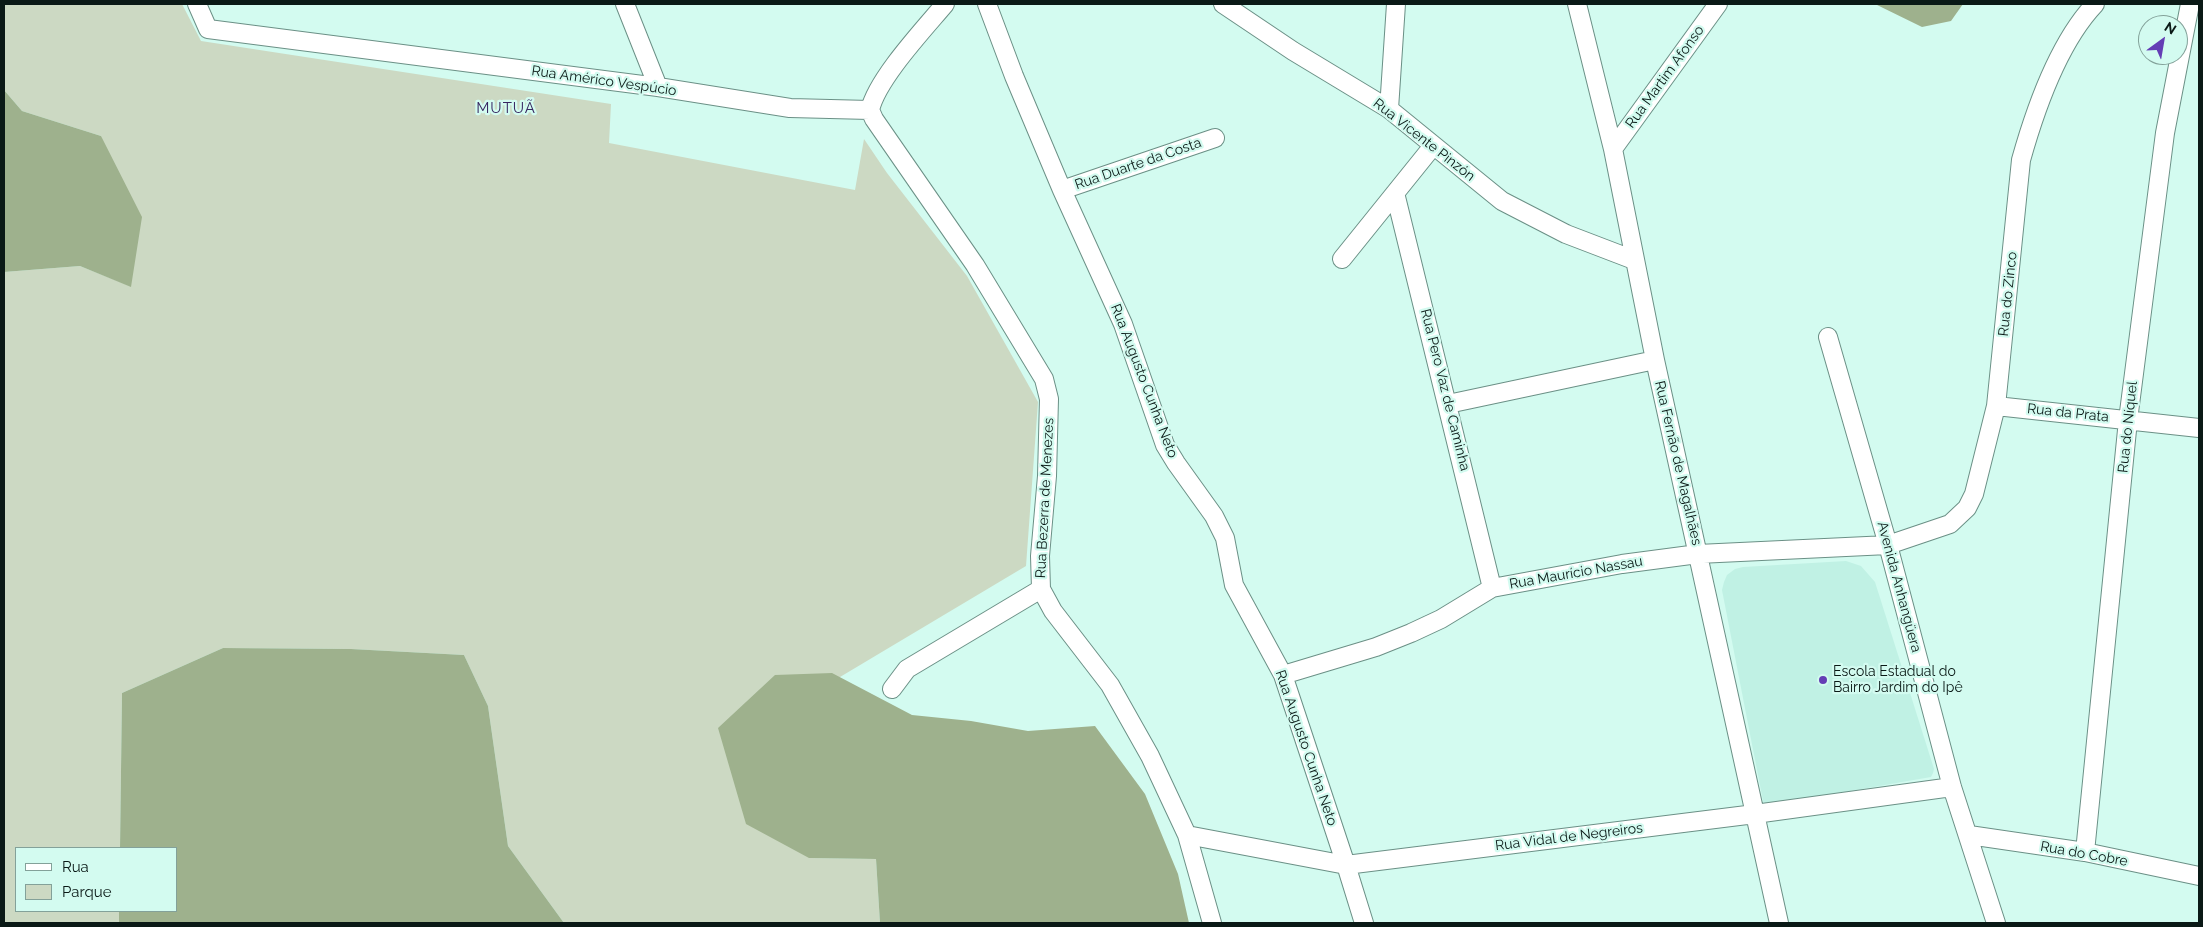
<!DOCTYPE html>
<meta charset="utf-8">
<style>
body{margin:0}
#map{position:relative;width:2203px;height:927px;overflow:hidden;background:#d3fbf0;font-family:Raleway,sans-serif}
canvas{display:block}
.frame{position:absolute;inset:0;border:5px solid #0a1916;pointer-events:none}
.legend{position:absolute;left:15px;top:847px;width:162px;height:65px;box-sizing:border-box;background:#d3fbf0;border:1px solid #83a199;margin:0;padding:6px 9px;list-style:none;font-size:15px;color:#0a1916}
.legend li{display:flex;align-items:center;gap:10px;height:25px}
.legend b{width:25px;border:1px solid #83a199}
.north{position:absolute;left:2138px;top:15px;width:50px;height:50px;box-sizing:border-box;background:#d3fbf0;border:1px solid #83a199;border-radius:50%;rotate:32deg;font-size:14px;font-weight:700;line-height:20px;text-align:center;color:#0a1916}
.north::after{content:'';display:block;margin:auto;width:18px;height:22px;background:#643db5;clip-path:polygon(50% 0,100% 100%,50% 72%,0 100%)}
</style>
<div id="map">
<canvas width="2203" height="927"></canvas>
<div class="frame"></div>
<ul class="legend">
<li><b style="height:6px;background:#fff"></b>Rua</li>
<li><b style="height:14px;background:#ccd9c3"></b>Parque</li>
</ul>
<div class="north">N</div>
</div>
<script>
const g = document.querySelector('canvas').getContext('2d');
g.lineJoin = 'round';
function paint(path, color) {
  g.fillStyle = color;
  g.fill(path, 'evenodd');
}
function trace(path, color, width, dash) {
  g.strokeStyle = color;
  g.lineWidth = width;
  g.lineCap = dash ? 'butt' : 'round';
  g.setLineDash(dash || []);
  g.stroke(path);
}
function drawText(font, color, halo, rows, align = 'center') {
  g.font = font + ' Raleway,sans-serif';
  g.lineWidth = 4.5;
  g.setLineDash([]);
  g.textBaseline = 'middle';
  g.strokeStyle = halo;
  g.fillStyle = color;
  for (const [text, x, y, turn = 0] of rows) {
    g.save();
    g.translate(x, y);
    g.rotate((+turn || 0) * Math.PI / 180);
    g.textAlign = isNaN(turn) ? turn : align;
    if (halo) g.strokeText(text, 0, 0);
    g.fillText(text, 0, 0);
    g.restore();
  }
}
paint(new Path2D(`
 M1846,561L1861,566L1875,582L1934,769L1933,773L1931,777L1764,806L1722,590L1724,582L1727,575L1735,569L1743,567Z`), '#c0f1e4');
paint(new Path2D(`
 M5,4H182L201,41L611,104L609,143L855,190L864,139L887,173L967,276L1038,402L1026,566L840,677L775,675L809,858L876,859L880,923H564L508,846L488,706L464,655L351,649L223,648L122,693L120,848H16V911H119V923H4V272L80,266L130,286L101,136L22,111L4,90V7Z`), '#ccd9c3');
paint(new Path2D(`
 M1875,4H1963L1951,21L1922,27Z
 M4,90L22,111L101,136L142,217L131,287L80,266L4,272Z
 M223,648L351,649L464,655L488,706L508,846L564,923H119V911H176V848H120L122,693Z
 M832,673L912,715L971,721L1028,731L1095,726L1145,794L1178,874L1189,923H880L876,859L809,858L746,824L718,728L775,675Z`), '#9eb18d');
const minor = new Path2D(`
 M197,4L208,29L658,87L790,108L870,110
 M625,4L658,87
 M987,4L1014,76L1062,190L1123,324L1165,445L1176,463L1214,516L1225,538L1234,585L1283,675L1346,865L1364,923
 M1223,4L1293,51L1389,109L1502,201L1566,234L1634,260
 M1577,4L1613,149L1655,360L1779,923
 M1389,109L1396,4
 M870,110L874,119L975,265L1044,379L1049,399L1047,476L1040,556L1041,589L1053,611L1110,685L1150,756L1187,835L1212,923
 M870,110C877,79 924,29 945,4
 M1613,149L1718,4
 M1062,190L1215,138
 M1395,193L1492,588
 M1342,259L1433,146
 M1828,337L1888,545L1952,787L1996,923
 M1448,404L1655,360
 M1996,406L2199,428
 M1283,675L1376,647L1411,633L1441,619L1492,588L1622,564L1698,554L1888,545L1950,524L1967,508L1974,494L1996,406L2021,160C2035,110 2059,42 2095,4
 M892,689L907,669L1041,589
 M1187,835L1346,865L1755,814L1952,787
 M1969,835L2085,852L2199,876
 M2085,852L2128,420L2165,133L2190,4`);
trace(minor, '#6b9086', 20);
trace(minor, '#fff', 18);
for (const [x, y, r, color] of [
 [1823,680,5,"#643db5"]
]) {
  const dot = new Path2D();
  dot.arc(x, y, r, 0, 2 * Math.PI);
  g.fillStyle = color;
  g.fill(dot);
  trace(dot, '#d3fbf0', 2);
}
drawText('14px', '#0a1916', '#d3fbf0', [
 ["Rua Martim Afonso",1665,77,-54],
 ["Rua Américo Vespúcio",604,81,8],
 ["Rua Vicente Pinzón",1424,140,38],
 ["Rua Duarte da Costa",1138,164,-19],
 ["Rua do Zinco",2008,294,-84],
 ["Rua Augusto Cunha Neto",1144,381,69],
 ["Rua Pero Vaz de Caminha",1445,390,76],
 ["Rua da Prata",2068,413,6],
 ["Rua do Níquel",2128,427,-84],
 ["Rua Fernão de Magalhães",1678,463,77],
 ["Rua Bezerra de Menezes",1045,498,-87],
 ["Rua Maurício Nassau",1576,573,-10],
 ["Avenida Anhangüera",1899,587,75],
 ["Rua Augusto Cunha Neto",1306,748,71],
 ["Rua Vidal de Negreiros",1569,837,-7],
 ["Rua do Cobre",2084,854,10]
]);
drawText('14px', '#0a1916', '#d3fbf0', [
 ["Escola Estadual do",1833,672],
 ["Bairro Jardim do Ipê",1833,688]
], 'left');
g.letterSpacing = '1px';
drawText('15px', '#372661', '#d3fbf0', [
 ["MUTUÃ",506,108]
]);
g.letterSpacing = '0px';
</script>
